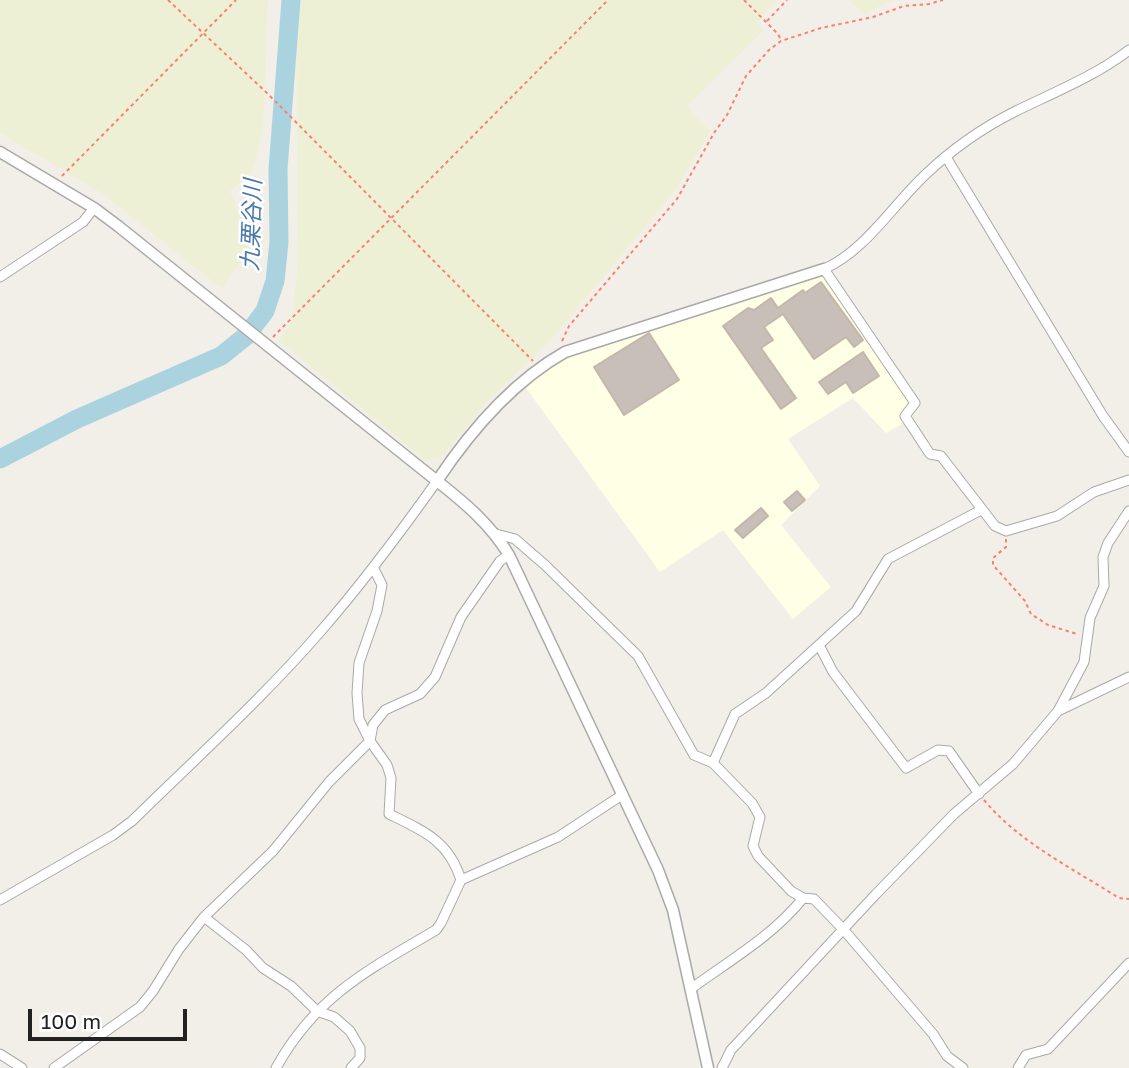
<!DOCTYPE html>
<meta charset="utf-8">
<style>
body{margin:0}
#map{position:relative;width:1129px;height:1068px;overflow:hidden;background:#f2efe9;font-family:"Golos Text",sans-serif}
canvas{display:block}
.scale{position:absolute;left:28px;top:1009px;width:159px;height:32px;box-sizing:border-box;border:4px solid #222;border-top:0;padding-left:9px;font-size:21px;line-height:24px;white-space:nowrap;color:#222;-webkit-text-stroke:5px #fff;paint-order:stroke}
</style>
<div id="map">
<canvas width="1129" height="1068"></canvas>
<div class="scale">100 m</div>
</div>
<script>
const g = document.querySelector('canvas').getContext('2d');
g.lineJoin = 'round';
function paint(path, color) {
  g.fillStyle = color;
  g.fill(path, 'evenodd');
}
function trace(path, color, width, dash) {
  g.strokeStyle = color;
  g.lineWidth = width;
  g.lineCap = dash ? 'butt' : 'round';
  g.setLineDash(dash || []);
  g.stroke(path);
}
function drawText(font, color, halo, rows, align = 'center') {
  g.font = font + ' "Golos Text","Noto Sans JP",sans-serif';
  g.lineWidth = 5;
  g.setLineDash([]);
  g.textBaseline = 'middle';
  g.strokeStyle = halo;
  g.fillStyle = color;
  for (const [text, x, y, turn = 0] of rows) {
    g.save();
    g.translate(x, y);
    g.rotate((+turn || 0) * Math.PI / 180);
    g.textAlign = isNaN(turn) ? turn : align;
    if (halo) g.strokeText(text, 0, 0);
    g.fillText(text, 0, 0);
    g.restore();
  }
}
paint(new Path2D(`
 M822,272L910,403L905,422L886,433L853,398L788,439L820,486L781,525L831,587L793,619L723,530L660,572L526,388L544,370L575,355Z`), '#ffffe5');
paint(new Path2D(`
 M0,0H268L263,129L253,171L230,191L252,244L222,289L103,194L0,133Z
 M300,0H778L757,22L764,30L687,106L710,132L675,191L549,342L487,402L442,457L425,460L278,340L291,324L298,265L296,15Z
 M849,0H894L863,14Z`), '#eef0d5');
trace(new Path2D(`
 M0,459L77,419L221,356L246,336L265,311L275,281L279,242L278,169L291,0`), '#aad3df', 19);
const building = new Path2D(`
 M821,282L863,340L854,347L846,337L814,359L783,314L764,327L773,340L761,348L796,398L781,409L723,326L748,308L754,310L771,298L778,308L803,290L805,293Z
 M649,333L679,380L624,415L594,367Z
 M863,352L879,376L853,393L846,382L828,394L819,382Z
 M797,491L805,500L792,511L784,502Z
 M761,508L768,516L743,538L735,530Z`);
paint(building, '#c7bfb8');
trace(building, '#c4b6ab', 2);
const minor = new Path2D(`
 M1129,50C1095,76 1055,92 1016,111C984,127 951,150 925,175C893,205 864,252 824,269L915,403L905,416L930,454L941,456L995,526L1006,531L1057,516L1094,492L1129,480
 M946,157L1103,416L1129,452
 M0,277L83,222L94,208
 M496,534L515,539L545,565L638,656L694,755L713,763L752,803L760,817L753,846L758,856L791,891L803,898L814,899L843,929L933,1034L947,1056L963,1068
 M374,569L382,585L377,611L359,663L357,693L359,719L370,741L387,765L391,778L389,814C424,831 449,841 461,880
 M819,645L833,672L906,768L938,750L949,751L979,794
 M1058,711L1129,677
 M713,763L735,714L766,693L856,611L888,559L981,510
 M0,900L113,835L132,821C195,759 262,699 320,632C362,584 400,533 437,481
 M204,917L246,950L263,968L291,986L317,1011L334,1017L350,1031L360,1048V1058L351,1068
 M692,988C729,961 774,935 803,898
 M0,1054L22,1068
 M54,1068L140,1007L153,991L179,949L204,917L273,851L329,782L370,741L373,725L385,710L420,694L435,677L461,617L500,561L509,555
 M276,1068C316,996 368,970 436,930L441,923L461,880L558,837L622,795
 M722,1068L731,1050L876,894L954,814L1013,764L1058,711L1084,662L1090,618L1104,586L1103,557L1108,543L1129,511
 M1018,1068L1026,1055L1048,1049L1129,963`);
const tertiary = new Path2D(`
 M0,152L94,208L118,226L437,481C465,503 490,524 509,555L658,870L673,910L708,1068
 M437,481C471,430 512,382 565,352L824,269`);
trace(minor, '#a9a9a9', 11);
trace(tertiary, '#a9a9a9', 13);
trace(new Path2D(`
 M168,0L268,94L533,361
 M744,0L778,34L781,40
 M767,21L787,0
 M62,176L236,0
 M273,337L608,0
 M562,341L569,326L677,199L714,133L727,115L746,76L769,50L781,41L821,28L873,17L904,6L929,4L943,0
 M1006,539V547L993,558V565L1025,601L1031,614L1048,625L1077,634
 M984,800C1020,843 1072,868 1119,898L1129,899`), '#fa8072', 2, [3.5, 3.5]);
trace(minor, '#fff', 9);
trace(tertiary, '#fff', 10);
drawText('italic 23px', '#4a7aab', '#fff', [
 ["九栗谷川",252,225,-88]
]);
</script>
